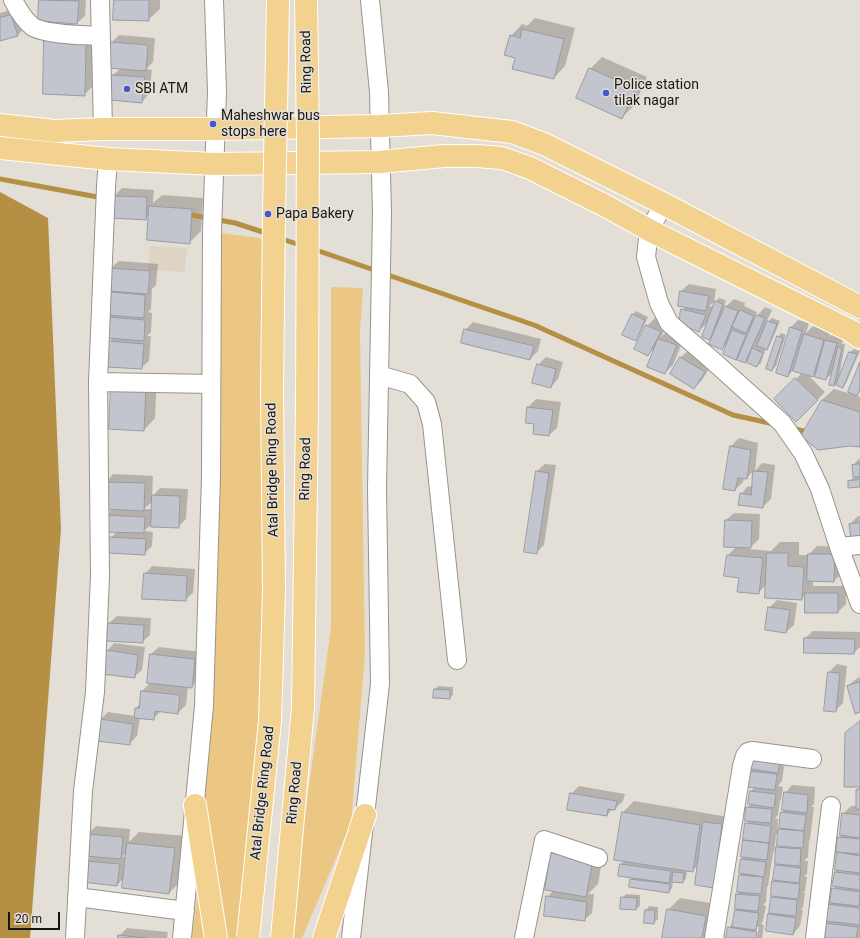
<!DOCTYPE html>
<style>
body{margin:0}
#map{position:relative;width:860px;height:938px;overflow:hidden;background:#e4dfd6;font-family:Roboto,sans-serif}
canvas{display:block}
.scale{position:absolute;left:8px;top:912px;width:52px;height:18px;box-sizing:border-box;border:2px solid #181613;border-top:0;padding-left:5px;font-size:12px;line-height:14px;white-space:nowrap;color:#181613;-webkit-text-stroke:3px #e4dfd6;paint-order:stroke}
</style>
<div id="map">
<canvas width="860" height="938"></canvas>
<div class="scale">20 m</div>
</div>
<script>
const g = document.querySelector('canvas').getContext('2d');
g.lineJoin = 'round';
function paint(path, color) {
  g.fillStyle = color;
  g.fill(path, 'evenodd');
}
function trace(path, color, width, dash) {
  g.strokeStyle = color;
  g.lineWidth = width;
  g.lineCap = dash ? 'butt' : 'round';
  g.setLineDash(dash || []);
  g.stroke(path);
}
function drawText(font, color, halo, rows, align = 'center') {
  g.font = font + ' Roboto,sans-serif';
  g.lineWidth = 3;
  g.setLineDash([]);
  g.textBaseline = 'middle';
  g.strokeStyle = halo;
  g.fillStyle = color;
  for (const [text, x, y, turn = 0] of rows) {
    g.save();
    g.translate(x, y);
    g.rotate((+turn || 0) * Math.PI / 180);
    g.textAlign = isNaN(turn) ? turn : align;
    if (halo) g.strokeText(text, 0, 0);
    g.fillText(text, 0, 0);
    g.restore();
  }
}
paint(new Path2D(`
 M150,246L187,248L185,272L148,270Z`), '#ddd4c5');
paint(new Path2D(`
 M221,233L266,239L280,728L252,938H192L198,887Z
 M331,287L363,288L360,332L365,655L351,823L302,938H294L304,822L331,628Z`), '#ebc783');
paint(new Path2D(`
 M0,192L48,218L61,529L30,938H0Z`), '#b58f44');
paint(new Path2D(`
 M40,0H86L85,16L77,23L39,20Z
 M115,0H160V9L148,20Z
 M19,8L25,28L17,36L0,40V13Z
 M535,18L575,28L565,66L554,78L516,57L511,36L522,24L527,26Z
 M97,30L96,83L84,95L45,41Z
 M119,35L155,38L153,62L146,69L152,70L149,94L142,102L111,99L113,75L121,68L112,42Z
 M602,57L647,77L634,106L622,117L590,69Z
 M122,188L154,190L153,203L162,195L203,198L201,231L189,243L150,214L145,219L114,196Z
 M119,261L158,264L156,285L152,289L151,309L148,312L152,313L151,332L147,336H151L149,361L141,368L110,341L113,338L109,317L113,314L111,292L113,290L111,268Z
 M689,284L716,289L714,302L709,306L714,307L715,302L719,298L726,300L723,309L734,299L745,303L744,306L757,312L755,318L765,307L772,310L766,323L772,318L780,321L770,345L766,348L761,363L757,366L750,357L745,362L724,354L728,342L722,349L714,334L710,339L708,322L699,331L682,310L686,306L681,291Z
 M636,311L648,317L639,336L636,340L632,315Z
 M655,318L668,324L661,337L667,331L684,338L673,365L665,373L657,346L648,354L647,326Z
 M798,320L809,323L806,333L813,326L831,332L829,337L834,333L844,336L842,344H845L839,377L840,378L850,352L854,349L860,351L846,383L843,387L835,384L834,385L833,372L826,379L818,370L812,376L807,374L825,392L796,421L775,399L802,373L793,370L788,376L791,327Z
 M473,322L541,339L538,351L530,359L465,330Z
 M781,333L786,335L776,366L772,370L778,337Z
 M689,350L712,364L702,380L694,388L671,373L681,357Z
 M546,357L563,362L558,379L551,387L538,365Z
 M860,364V391L856,396L860,397V446L822,400L834,389L848,393Z
 M157,376L155,418L144,430L110,428Z
 M536,399L561,402L557,428L549,435L535,423H527L528,407Z
 M739,438L758,443L755,471L762,463L775,465L771,499L763,507L741,494L748,486L752,487L754,470L747,478L744,477L743,482L735,490L725,488L731,446Z
 M860,458V486L849,481L854,477L853,465Z
 M545,464L556,465L544,545L536,553L537,471Z
 M113,474L153,476L152,497L160,488L188,489L186,519L178,527L150,526L144,531L153,532L152,546L144,554L111,538L117,531L106,516L113,508L106,482ZM153,501L152,509H144Z
 M734,513L760,514L759,539L749,549L771,551L780,542H799V555H809V554L817,546L842,547V573L834,581L813,580V586H846V604L838,612L806,594L801,599L767,584L758,593L740,578L728,555L736,547L726,520Z
 M858,516H860V537L850,524Z
 M152,566L195,569L193,593L185,600L145,574Z
 M777,600L797,603L794,625L786,632L769,608Z
 M117,616L151,618L150,635L142,642L109,623Z
 M813,631L860,632V647L854,653L805,638Z
 M114,643L145,647L142,670L134,677L107,651Z
 M159,647L202,652L199,679L191,687L188,686L186,705L178,713L161,711L153,719L140,717L137,736L129,744L100,720L108,712L135,716L136,708L140,704L142,691L151,682V654Z
 M837,664L847,666L843,703L835,711L825,710L829,672Z
 M860,677V711L848,686L856,679Z
 M438,686L453,687V695L449,698L435,689Z
 M753,756L786,764L783,767H784L782,781L778,786L783,787L781,799L780,801L778,815L775,818L778,819L777,834L775,836H776L774,852L773,853L768,886L767,887L766,902L763,905L766,906L763,921L761,924L764,925L762,938H757L759,927H757L755,938H727L729,928L733,923L735,910L737,908H736L737,894L740,891H738L740,875L742,873L741,859L744,857L746,824L749,821L746,820L747,807L751,804L749,803L751,791L755,787L749,771L751,769Z
 M792,785L815,787L814,804L811,807H814L810,839L809,841L808,857L804,861H808L807,874L804,876L807,877L805,891L803,893H805L803,907L801,910H803L800,926L793,934L769,914L770,913L772,898L774,896L773,881L776,879V866L778,863L777,848L780,845L779,829L780,828L782,812L784,810L785,793Z
 M579,786L625,794L623,801L615,809H613L607,815L571,794Z
 M860,787V938H821L825,924L829,920L828,904L831,901L833,889L836,886L835,872L838,869H836L838,851L839,837L841,835L843,814L851,806H857V790Z
 M634,801L729,817L721,879L698,865L692,871L687,870L686,879L682,882L673,881L672,888L669,892L631,879L633,877L621,864L624,861L622,813Z
 M96,826L130,829L129,842L139,832L186,836L181,881L169,893L123,887L124,878L117,885L87,861L92,855L88,834ZM127,852L126,857H122Z
 M564,842L604,849L598,884L588,894H594L592,913L584,920L547,897L554,890L546,889L552,853Z
 M626,894L640,895V906L636,909L622,898Z
 M680,898L717,904L711,938H663L668,910Z
 M649,906L658,907V919L654,923L646,910Z
 M127,928L168,932L167,938H119V936Z`), '#0003');
trace(new Path2D(`
 M0,179L103,198
 M186,214L235,223L269,234
 M279,238L303,246
 M313,249L377,271
 M385,274L534,325L733,415L774,424
 M791,428L811,433`), '#b58f44', 5);
const building = new Path2D(`
 M39,0L79,1L77,24L38,21Z
 M114,0H149V21L113,20Z
 M11,15L18,36L0,41V18Z
 M522,29L564,39L554,79L512,69L515,58L504,55L510,35L520,38Z
 M44,40L86,42L85,96L43,94Z
 M111,42L148,45L146,71L108,68Z
 M589,68L636,89L622,119L576,98Z
 M112,75L145,77L142,103L110,100Z
 M113,196L147,197L146,220L112,218Z
 M149,206L192,209L190,244L147,240Z
 M110,268L150,271L148,294L109,291Z
 M680,291L709,296L706,311L678,306Z
 M110,292L145,295L144,318L108,315Z
 M715,301L723,304L710,340L702,337Z
 M725,306L738,311L722,350L709,344Z
 M681,309L706,315L699,332L679,324Z
 M740,310L754,316L746,333L732,327Z
 M632,314L645,320L636,341L622,335Z
 M756,315L765,318L745,363L737,360Z
 M108,317L145,320L144,341L107,338Z
 M767,321L777,324L767,350L757,346Z
 M646,325L661,332L648,356L634,349Z
 M790,327L802,331L788,377L776,373Z
 M464,329L534,346L530,360L461,343Z
 M732,330L746,335L736,360L723,354Z
 M804,334L824,340L813,377L793,371Z
 M777,336L783,338L772,371L766,369Z
 M658,339L677,345L665,374L647,367Z
 M825,340L837,343L826,380L815,377Z
 M109,341L144,344L142,369L107,367Z
 M838,347L842,348L834,386L829,385Z
 M752,348L763,353L757,367L747,363Z
 M849,352L857,354L843,388L836,385Z
 M680,357L705,372L694,389L670,374Z
 M860,362V389L857,396L848,392Z
 M537,364L556,369L551,388L532,383Z
 M795,378L818,400L796,422L774,399Z
 M111,385L146,387L144,431L109,429Z
 M822,400L860,412V447L850,446L818,450L801,436Z
 M527,407L553,410L549,436L533,434L534,424L526,423Z
 M730,446L751,450L747,479L738,478L735,491L723,489Z
 M860,464V477H853L852,465Z
 M536,471L549,473L537,554L524,552Z
 M753,471L768,472L763,508L738,505L740,493L751,495Z
 M860,480V487L848,488V481Z
 M105,482L145,483L144,511L103,509Z
 M152,495L180,496L179,528L151,527Z
 M105,515L145,517L144,533L105,532Z
 M725,520L752,521L751,548L724,547Z
 M860,523V538L851,539L849,524Z
 M110,537L146,539L145,555L108,553Z
 M767,553H788V566L804,567L802,600L765,598Z
 M808,554H835L834,582L807,581Z
 M727,555L763,558L759,594L737,592L739,578L724,576Z
 M144,573L187,576L186,601L142,599Z
 M805,593H838V613H805Z
 M768,607L790,610L786,633L765,630Z
 M108,623L144,625L143,643L107,641Z
 M804,638L855,639L854,654L804,653Z
 M106,650L138,655L135,678L102,674Z
 M150,654L195,659L192,688L147,683Z
 M828,672L840,673L836,712L824,711Z
 M860,682V712L855,714L847,686Z
 M434,689L450,690V699L433,698Z
 M141,691L180,695L178,714L155,711L154,720L134,718L135,708H139Z
 M100,719L133,724L130,745L97,741Z
 M860,721V787H844L845,733Z
 M752,755L780,759L778,773L750,769Z
 M748,771L777,774L775,790L746,787Z
 M860,789V809H856V790Z
 M750,791L776,794L774,808L748,804Z
 M784,792L808,795L807,813L782,810Z
 M570,793L617,801L615,810L608,809L607,816L567,810Z
 M746,807L772,809L771,823L745,821Z
 M622,812L700,825L693,872L614,860Z
 M781,812L806,815L804,831L779,828Z
 M842,813L860,815V838L840,835Z
 M703,822L722,824L714,888L695,885Z
 M745,823L771,826L769,843L743,840Z
 M778,829L804,831L803,848L777,846Z
 M87,834L123,837L121,859L85,856Z
 M838,837L860,839V854L836,852Z
 M743,840L769,843L767,860L741,857Z
 M127,843L175,848L169,894L122,888Z
 M776,847L801,849L800,866L775,864Z
 M837,852L860,856V873L835,870Z
 M551,853L593,860L586,897L545,890Z
 M741,859L766,862L764,877L739,873Z
 M86,861L120,864L117,886L83,882Z
 M620,864L671,871L669,883L618,876Z
 M775,865L801,868L799,883L773,880Z
 M673,872L684,873L683,883L672,882Z
 M835,872L860,875V890L832,886Z
 M739,875L763,877L761,894L737,892Z
 M630,879L670,884L669,893L629,887Z
 M772,881L800,884L798,899L771,896Z
 M832,888L860,892L859,906L830,903Z
 M736,894L760,896L758,911L735,909Z
 M546,896L587,902L585,921L544,916Z
 M621,897L637,898L636,910L620,909Z
 M771,897L797,900L796,916L769,913Z
 M827,904L860,908V925L825,921Z
 M667,909L706,916L702,938H662Z
 M645,910H655L654,924L644,923Z
 M735,910L759,913L756,930L732,927Z
 M768,914L796,918L793,935L766,931Z
 M824,923L858,927L856,938H823Z
 M728,927L757,932L756,938H726Z
 M118,935L147,938H118Z`);
paint(building, '#c2c5ce');
trace(building, '#989ba4', 1);
const minor = new Path2D(`
 M13,0C18,10 24,20 33,27C47,35 84,35 101,36
 M100,0L103,129
 M108,159L106,187L98,382L211,384
 M664,204L649,230L646,257L659,303L669,323L712,360L782,423L803,453L820,489L839,547L860,604
 M379,375L410,384L426,402L432,424L457,660
 M839,547L860,545
 M77,897L185,911
 M75,938L83,791L95,692L100,576L98,382
 M182,938L204,706L211,477L212,230L217,91L214,0
 M351,938L380,684L377,488L382,213L379,92L370,0
 M524,938L544,840L598,858
 M714,938L742,766L745,756L748,752L752,751L812,759
 M815,938L831,806`);
const major = new Path2D(`
 M0,125L55,131L103,129H215L380,126L432,123L512,132L544,144L664,204L860,307
 M0,148L108,159L215,164L380,162L444,156H477L502,158L530,168L604,205L649,230L851,331L860,337
 M195,805L216,938
 M324,938L365,815`);
trace(minor, '#98948b', 20);
trace(major, '#fff', 24);
trace(minor, '#fff', 18);
trace(major, '#f2d28e', 22);
const majorBridge = new Path2D(`
 M248,938L270,721L274,591L272,391L274,216L278,0
 M282,938L303,707L307,408L308,139L306,0`);
trace(majorBridge, '#fff', 24, []);
trace(majorBridge, '#f2d28e', 22);
for (const [x, y, r, color] of [
 [127,89,4,"#4856cb"],
 [606,93,4,"#4856cb"],
 [213,124,4,"#4856cb"],
 [268,214,4,"#4856cb"]
]) {
  const dot = new Path2D();
  dot.arc(x, y, r, 0, 2 * Math.PI);
  g.fillStyle = color;
  g.fill(dot);
  trace(dot, '#e4dfd6', 1.5);
}
drawText('14px', '#181613', '#e4dfd6', [
 ["Ring Road",307,62,-91],
 ["Ring Road",306,469,-89],
 ["Atal Bridge Ring Road",273,470,-91],
 ["Atal Bridge Ring Road",263,793,-84],
 ["Ring Road",295,793,-85]
]);
drawText('14px', '#181613', '#e4dfd6', [
 ["Police station",614,85],
 ["tilak nagar",614,101],
 ["SBI ATM",135,89],
 ["Maheshwar bus",221,116],
 ["stops here",221,132],
 ["Papa Bakery",276,214]
], 'left');
</script>
